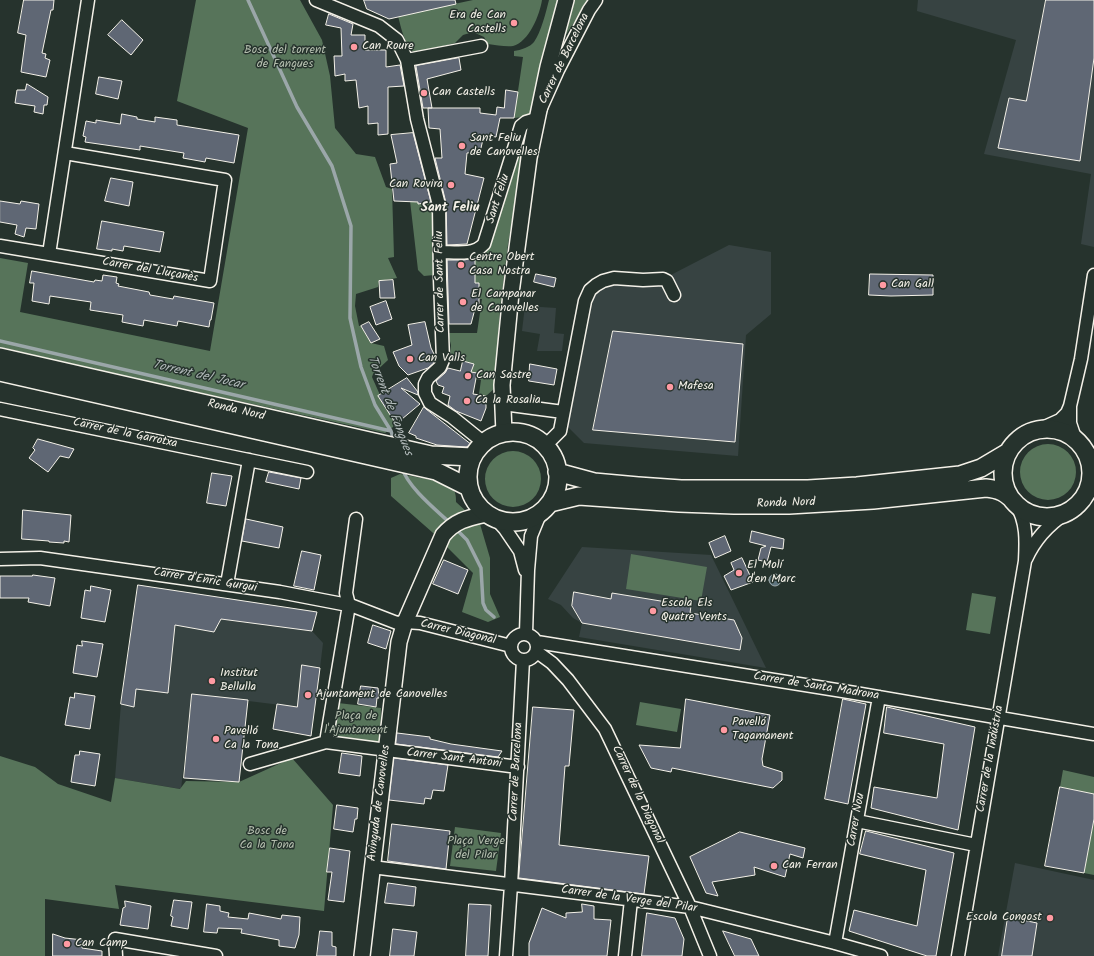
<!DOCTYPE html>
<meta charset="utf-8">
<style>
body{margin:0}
canvas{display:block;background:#26332d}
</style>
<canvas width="1094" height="956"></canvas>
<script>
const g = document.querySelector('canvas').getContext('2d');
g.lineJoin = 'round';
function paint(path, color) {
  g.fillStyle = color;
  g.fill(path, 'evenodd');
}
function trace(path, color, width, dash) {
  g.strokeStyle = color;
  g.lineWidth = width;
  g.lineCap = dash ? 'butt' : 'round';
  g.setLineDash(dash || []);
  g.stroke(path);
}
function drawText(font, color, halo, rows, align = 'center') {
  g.font = font + ' Kalam,sans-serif';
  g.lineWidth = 3;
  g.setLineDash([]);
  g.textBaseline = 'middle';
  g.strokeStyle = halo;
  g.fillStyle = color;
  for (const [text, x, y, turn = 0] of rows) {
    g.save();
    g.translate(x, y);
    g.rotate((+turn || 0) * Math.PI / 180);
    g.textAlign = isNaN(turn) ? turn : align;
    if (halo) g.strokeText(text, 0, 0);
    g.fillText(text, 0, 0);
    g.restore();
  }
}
paint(new Path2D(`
 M918,0H1094V247L1081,244L1091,174L984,154L1016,40L917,11Z
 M729,245L771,252V314L746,335L738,456L584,443L568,427L596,285L663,279Z
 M525,306L556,308L554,333L564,334L562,351H537L540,334L522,331Z
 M582,547L711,555L766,668L579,637L582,623L573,618L561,605L548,599Z
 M138,585L317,612L312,631L323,643L320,668L302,665L297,707L192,694L181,789L115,778L121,704Z
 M1015,863L1094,880V956H998Z`), '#374342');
paint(new Path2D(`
 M196,0H300L322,40L330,76L335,128L356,154L375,157L386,187L392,189L394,257L388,258L397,278L379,281L378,287L356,294L355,306L359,326H361L371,343L384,346L388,360L373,374L372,377L380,395L397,424L385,433L143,380L0,347V258L28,263L20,312L210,351L248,128L177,101Z
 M473,0H542C540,14 529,42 513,46C506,47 496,45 488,44L484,37L473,32L463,35L455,43L416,53C405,48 401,27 398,16Z
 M549,0H561L532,116L514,118L523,57L514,56V51C521,50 530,47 534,42C541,32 546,12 549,0Z
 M575,0H589L565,36Z
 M528,130L508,244L500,308L495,388L486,396L479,394L481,380L476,379L477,373L471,372L473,364L450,357L451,345L448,333H477L482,299H478L479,292V283H452L475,273V256H484L492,239Z
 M418,188V204L433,202L434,275L424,276L418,270L409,192Z
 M1020 472a28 28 0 1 1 56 0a28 28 0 1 1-56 0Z
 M485 479a28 28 0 1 1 56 0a28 28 0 1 1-56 0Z
 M400,474C413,477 443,480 452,488C456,492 456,497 456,502L480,524L490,558V594L500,617L488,622L462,612L473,573L432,532L391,496V478Z
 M631,554L707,567L701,601L626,589Z
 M972,593L996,597L990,634L966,630Z
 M640,702L681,709L677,732L636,725Z
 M338,703L381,708L380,745L331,740Z
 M0,756L35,767L58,784L111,802L115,778L180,789L186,781L239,782L292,758L333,805L324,911L115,885L119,909L45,899V956H0Z
 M1063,770L1094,777V794L1060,787Z
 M1094,819V875L1084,873Z
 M455,827L501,833L496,871L450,866Z`), '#57745a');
const water = new Path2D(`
 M769 580a6 6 0 1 1 12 0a6 6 0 1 1-12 0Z`);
paint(water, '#5f757f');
trace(water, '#9ba7a9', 1);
trace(new Path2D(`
 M248,0L297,107L332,166L351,226L350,318L361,367L375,405L391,431L394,441
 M0,341L391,431
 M402,468C408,487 435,509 450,523
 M456,529L467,540L481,568L483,603L486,610L494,617`), '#9ba7a9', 3.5);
const building = new Path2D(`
 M24,0H54L53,10H51L42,53L46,54L45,58L50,60L46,77L21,72L26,35L18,33Z
 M364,0H455L456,4L389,19L367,9Z
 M1046,0H1094V58L1080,161L998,148L1009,98L1026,101Z
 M329,14L353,24L351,35H365V50H386V67L400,65L404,86L388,87V134L378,135V123L368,124V106L359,108L356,80L345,81V74L335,76L334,56H342L341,28L326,25Z
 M122,20L143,40L131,55L108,35Z
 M459,58L461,70L427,79L432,108H423L416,66Z
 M99,77L122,81L118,99L96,94Z
 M27,84L48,97L47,105H44L43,114L34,112L35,106L15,103L17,90H25Z
 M506,90L518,92L514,118H500L496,137L484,135L481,148L478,152L467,153L465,174L484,178L467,244L447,245L446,203L435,158H442L440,129L429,128L428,108H480V113L496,115L497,107L504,108Z
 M122,114L137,117V119L155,122V117L177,120V125L239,135L234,163L206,158L205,162L183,158L184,153L140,146V150L85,142L86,137L83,136L86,121L96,123V120L120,124Z
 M413,133L431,202L418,204V202L394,201L390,164L397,163L391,135Z
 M111,178L133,182L129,206L105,201Z
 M0,201L20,204L21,201L39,204L36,229L26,228L24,237L15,234L17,225L0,222Z
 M102,221L164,232L160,252L124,246L123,251L112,249V251L97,249Z
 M475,258V283H479V305H476L471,324H449L447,260H464Z
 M32,271L94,282L95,280L102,281L103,275L117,277L116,283L119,284L118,286L149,292L150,295L173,299L174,296L214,303L211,320H210L209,327L178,321L177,326L144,320L143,326L122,322L123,315L90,310L91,302L50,296L49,304L32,301L34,283H30Z
 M536,274L556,278L554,287L534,282Z
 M870,274L933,275V295L891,296L869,295Z
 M393,280L395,298H380L379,281Z
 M386,301L392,319L376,325L370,307Z
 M369,322L380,339L371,343L361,326Z
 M425,322L431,348L435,356V359L434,363L428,368L408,375L399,366L393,352L412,345L408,325Z
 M613,331L743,344L735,442L593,430Z
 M463,361L474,364L471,372L477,373L473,394L486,396V408L481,421L456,411L448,405L450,396L442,393L444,387L438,385L436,381L445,373L448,368L460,371Z
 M530,364L557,369L554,385L529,381Z
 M407,378L418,392V395L401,388L420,404L396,424L378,396Z
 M424,407L426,409L472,445L466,447L437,445L416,438V436L409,433Z
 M38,439L74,449L69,458L60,456L48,472L29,458L35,450L33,448Z
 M269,472L301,478L299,489L266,482Z
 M212,473L232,476L226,506L207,503Z
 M23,510L71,515L69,542L64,541V543L49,542V541L22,539Z
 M246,519L283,527L279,548L242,541Z
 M752,531L784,539L783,549L771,547L767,562L758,560L761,548L766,546L750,542Z
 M725,536L731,551L715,558L709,543Z
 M302,551L321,555L314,590L294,586Z
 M742,558L753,582L731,590L724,576L734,570L731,563Z
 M444,560L468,570L458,594L433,584Z
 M33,575L55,578L50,606L28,602L29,598H0V576H32Z
 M138,585L317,612L312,631L221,619L214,632L175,625L168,693L136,689L134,707L121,704Z
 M91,586L111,590L105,622L81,618L85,590L90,591Z
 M574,592L611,599L612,593L691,606L690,613L734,620L742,638L740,650L582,623L572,606Z
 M373,625L391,631L386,649L368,643Z
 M82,641L103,644L97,677L73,673L77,645L82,646Z
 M302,665L320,668L311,736L273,729L277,704L297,707Z
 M361,686L378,688L379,698H377L376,707L358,704Z
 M75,693L95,696L90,729L65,725L70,697L74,698Z
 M192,694L248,700L239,782L184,778Z
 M686,699L770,715L762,759L763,766L782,772V780L773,788L672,768L671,772L651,768L639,745L680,748Z
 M843,699L866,704L848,804L825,799Z
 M533,707L574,710L569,766H565L559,845L649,856L644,894L519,878Z
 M887,707L975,727L958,830L871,808L874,787L937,798L944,744L884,733Z
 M397,733L430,737V739L451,744L502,751L498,757L396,744Z
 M80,751L100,754L95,786L71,782L75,755H79Z
 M342,753L362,756L360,776L339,773Z
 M394,758L448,765L444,791L433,790L431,799L425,798L424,804L389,800Z
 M1060,787L1094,794V819L1084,873L1045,866Z
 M337,805L358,808L357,819H355L353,832L334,829Z
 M392,824L450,831L446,869L388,861Z
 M866,831L954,853L936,956H927L849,931L854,910L917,926L926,870L860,854Z
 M740,832L805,848L803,858L790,854L785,877L754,867L755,875L712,882L718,896L706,893L690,857Z
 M330,848L350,851L344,902L328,900L332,872H327Z
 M388,883L416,887L414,906L385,903Z
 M174,900L192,902L188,929L171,926L173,917L171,916Z
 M125,901L151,906L148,929L120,925L123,908L125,907Z
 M207,904L220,906V911L229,913L228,917L248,919L249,913L281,919L282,915L300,917L299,935L295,948L279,946V940L241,933L242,929L218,928L217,933L204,932Z
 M469,904L491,905L488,956H466Z
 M582,904L594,906V919L611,920L607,956H529V943L542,908L566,918V913L582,912Z
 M647,913L675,918L684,939L682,956H642Z
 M1008,917L1037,923L1032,956H1002Z
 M393,929L417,932L414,956H390Z
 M320,931L332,932V946L336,947V956H317Z
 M723,931L751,939L759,956H735Z
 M53,934L65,938L83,940L82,948L102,951V956H53Z`);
paint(building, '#5f6774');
trace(building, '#f4f1e8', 1);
const minor = new Path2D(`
 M316,0L379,26L397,40L407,60L417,119L439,205L440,279L443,360L440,367L428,378L425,384V393L430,403L452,417L483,442
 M407,60L481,46
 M65,153L225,180L210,281L49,254L88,0
 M0,246L49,254
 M440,252C455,252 473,256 484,244L521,126L526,122L536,119L558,70L589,10L596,0
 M503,404L563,412
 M1070,407V423L1075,438
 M0,409L307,472
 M1040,429L1060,420L1067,413L1070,406L1081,359L1094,275
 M545,446L560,431L585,301L590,290L596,285L603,281L614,278L643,280L663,279L667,281L674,295
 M496,519L505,529L520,551L525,570
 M0,559L40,558L280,592L353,606L397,623L405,622L420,623L511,646
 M1026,559C1035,539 1048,525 1066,513
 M227,584L249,460
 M526,633L528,570L531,536L540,514
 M511 647a13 13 0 1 1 26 0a13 13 0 1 1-26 0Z
 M537,642L855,693L1094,734
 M537,652L552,663L568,680L605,729L690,907L710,956
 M326,742L349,605L346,593L356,519
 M250,764L326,742L518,767
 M857,821L976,845
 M372,867L690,907L835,943L881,956
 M835,943L879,697
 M116,956L115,939L216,956
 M506,956L511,885L523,660
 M625,956L631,900
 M958,956L1025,561C1026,541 1027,522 1016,504`);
const tertiary = new Path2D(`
 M504,433L502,385L511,293L529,158L548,67L566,0
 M362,956L399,642L405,622L443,535C456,520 468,518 486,514`);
const secondary = new Path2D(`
 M0,357L431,455L472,457
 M0,372L436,471L468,487
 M1003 473a44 44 0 1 1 88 0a44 44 0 1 1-88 0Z
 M468 477a45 45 0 1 1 90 0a45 45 0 1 1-90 0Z
 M557,472L594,482L638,486L681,489H808L857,486L960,475L981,468L1008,452
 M550,503L579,496L679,503L734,505H789L873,500L986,488C999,489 1007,493 1016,504`);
trace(minor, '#f4f1e8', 15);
trace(tertiary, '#f4f1e8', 18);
trace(secondary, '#f4f1e8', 20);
trace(minor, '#26332d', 12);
trace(tertiary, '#26332d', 15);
trace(secondary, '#26332d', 17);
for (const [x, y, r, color] of [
 [514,23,4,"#ff9aa2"],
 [354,47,4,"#ff9aa2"],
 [424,93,4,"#ff9aa2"],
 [462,146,4,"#ff9aa2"],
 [451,185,4,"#ff9aa2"],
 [461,265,4,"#ff9aa2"],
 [883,285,4,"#ff9aa2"],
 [463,302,4,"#ff9aa2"],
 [410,359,4,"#ff9aa2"],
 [468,376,4,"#ff9aa2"],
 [670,387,4,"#ff9aa2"],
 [467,401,4,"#ff9aa2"],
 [739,573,4,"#ff9aa2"],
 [653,611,4,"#ff9aa2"],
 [212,681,4,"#ff9aa2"],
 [308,695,4,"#ff9aa2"],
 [724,730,4,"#ff9aa2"],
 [216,739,4,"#ff9aa2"],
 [774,866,4,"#ff9aa2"],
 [1050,918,4,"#ff9aa2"],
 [67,944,4,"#ff9aa2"]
]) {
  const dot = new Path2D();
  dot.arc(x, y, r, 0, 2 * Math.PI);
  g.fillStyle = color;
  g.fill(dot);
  trace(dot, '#26332d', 1.5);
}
drawText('12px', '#f4f1e8', '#26332d', [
 ["Era de Can",506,16,"right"],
 ["Castells",506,30,"right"],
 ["Can Roure",362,47],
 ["Can Castells",432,93],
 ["Sant Feliu",470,139],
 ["de Canovelles",470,153],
 ["Can Rovira",443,185,"right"],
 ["Centre Obert",469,258],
 ["Casa Nostra",469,272],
 ["Can Gall",891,285],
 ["El Campanar",471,295],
 ["de Canovelles",471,309],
 ["Can Valls",418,359],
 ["Can Sastre",476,376],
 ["Mafesa",678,387],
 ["Ca la Rosalia",475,401],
 ["El Molí",747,566],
 ["d'en Marc",747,580],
 ["Escola Els",661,604],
 ["Quatre Vents",661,618],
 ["Institut",220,674],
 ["Bellulla",220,688],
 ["Ajuntament de Canovelles",316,695],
 ["Pavelló",732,723],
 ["Tagamanent",732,737],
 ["Pavelló",224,732],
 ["Ca la Tona",224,746],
 ["Can Ferran",782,866],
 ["Escola Congost",1042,918,"right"],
 ["Can Camp",75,944]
], 'left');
drawText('12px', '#b5bfaf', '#26332d', [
 ["Bosc del torrent",285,51],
 ["de Fangues",285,65],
 ["Plaça de",356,717],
 ["l'Ajuntament",356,731],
 ["Bosc de",267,832],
 ["Ca la Tona",267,846],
 ["Plaça Verge",476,842],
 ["del Pilar",476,856]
]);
drawText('12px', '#f4f1e8', '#26332d', [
 ["Carrer de Barcelona",565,59,-64],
 ["Sant Feliu",499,199,-72],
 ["Carrer del Lluçanès",150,271,10],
 ["Carrer de Sant Feliu",441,282,-91],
 ["Ronda Nord",236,411,13],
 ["Carrer de la Garrotxa",125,434,12],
 ["Ronda Nord",786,504,-2],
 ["Carrer d'Enric Gurgui",205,581,9],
 ["Carrer Diagonal",458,633,13],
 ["Carrer de Santa Madrona",816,687,9],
 ["Carrer Sant Antoni",454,759,7],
 ["Carrer de la Indústria",991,759,-80],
 ["Carrer de Barcelona",517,772,-87],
 ["Carrer de la Diagonal",637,795,65],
 ["Avinguda de Canovelles",380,803,-83],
 ["Carrer Nou",857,820,-80],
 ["Carrer de la Verge del Pilar",629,900,8]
]);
drawText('bold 13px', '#f4f1e8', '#26332d', [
 ["Sant Feliu",450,209]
]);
drawText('italic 13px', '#b1b9b9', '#26332d', [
 ["Torrent del Jocar",198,376,13],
 ["Torrent de Fangues",389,406,69]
]);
</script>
